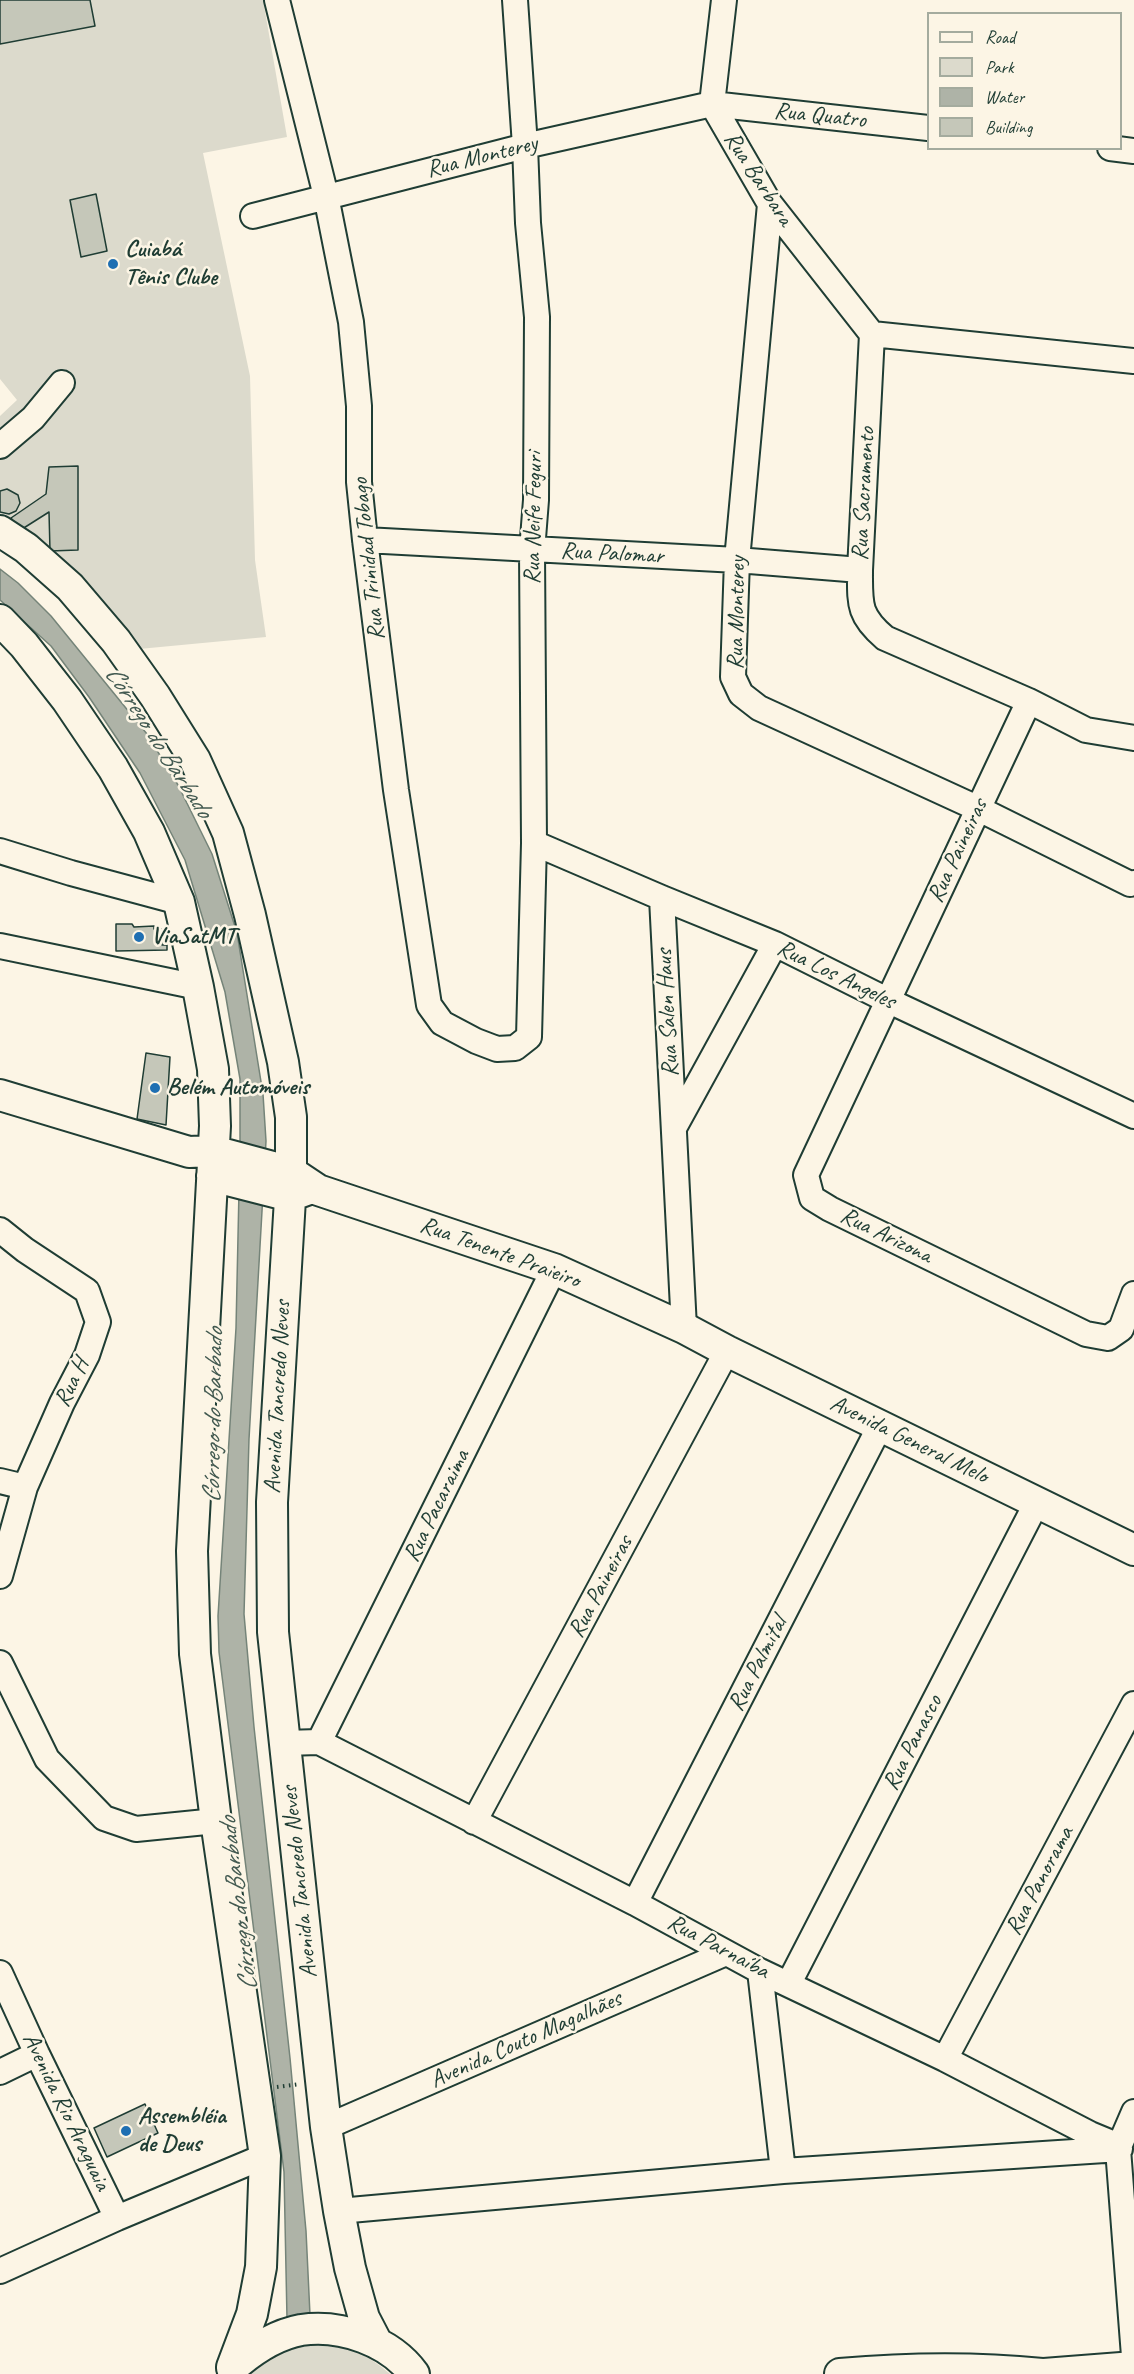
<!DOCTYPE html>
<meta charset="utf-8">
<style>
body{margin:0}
#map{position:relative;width:1134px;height:2374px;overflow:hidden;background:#fcf5e5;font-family:Caveat,sans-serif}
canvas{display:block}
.legend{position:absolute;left:927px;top:12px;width:195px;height:138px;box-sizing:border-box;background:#fcf5e5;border:2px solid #a4ab9e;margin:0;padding:8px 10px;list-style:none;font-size:18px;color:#1f3d34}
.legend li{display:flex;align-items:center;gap:12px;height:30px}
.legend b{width:30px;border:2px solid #a4ab9e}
</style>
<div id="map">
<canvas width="1134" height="2374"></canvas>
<ul class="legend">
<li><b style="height:8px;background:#fcf5e5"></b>Road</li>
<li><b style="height:16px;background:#dcdacc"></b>Park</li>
<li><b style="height:16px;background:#aeb3a7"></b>Water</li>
<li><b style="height:16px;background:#c5c7b9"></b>Building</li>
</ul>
</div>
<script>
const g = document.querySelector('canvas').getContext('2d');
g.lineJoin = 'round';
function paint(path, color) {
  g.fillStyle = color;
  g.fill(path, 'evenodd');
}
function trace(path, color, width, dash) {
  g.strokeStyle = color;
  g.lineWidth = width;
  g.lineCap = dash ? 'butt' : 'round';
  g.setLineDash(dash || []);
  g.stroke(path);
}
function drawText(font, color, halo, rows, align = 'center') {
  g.font = font + ' Caveat,sans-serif';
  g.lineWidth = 5;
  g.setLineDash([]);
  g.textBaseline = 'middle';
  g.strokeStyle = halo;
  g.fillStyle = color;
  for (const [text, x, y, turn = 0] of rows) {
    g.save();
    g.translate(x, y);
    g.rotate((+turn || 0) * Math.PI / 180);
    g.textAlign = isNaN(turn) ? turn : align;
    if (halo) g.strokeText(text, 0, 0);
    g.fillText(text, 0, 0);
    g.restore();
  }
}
paint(new Path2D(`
 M0,0H263L287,137L203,153L250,376L255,560L266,637L139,649L72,578L0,515V416L17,400L0,379Z
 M316,2344C345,2345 368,2354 390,2374H247C269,2358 287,2346 316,2344Z`), '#dcdacc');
const water = new Path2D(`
 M0,569L18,583L51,616L147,734L178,785L212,854L237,933L263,1094L266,1141L249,1439L244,1614L254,1727L290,2058L306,2231L310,2315L287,2319L284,2172L219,1652L218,1616L236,1328L240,1145V1079L225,992L185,860L140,773L89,697L51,646L0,600Z`);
paint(water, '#aeb3a7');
trace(water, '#758479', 1.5);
const building = new Path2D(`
 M0,0H90L95,26L0,44Z
 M96,194L107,251L81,257L70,200Z
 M78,466V550L50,551L49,512L19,531L11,518L46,494L49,467Z
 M7,489L18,495L20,503L16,511L9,514L0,512V491Z
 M116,924H132L134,927L154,926V929H161L162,945H167V950L116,951Z
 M146,1053L170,1057L166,1125L137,1119Z
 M145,2104L158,2133L107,2157L94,2128Z`);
paint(building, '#c5c7b9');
trace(building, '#1f3d34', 1.5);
const minor = new Path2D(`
 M277,0L326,196L351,322L359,406V482L365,540L396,790L429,1005L442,1023L476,1041L497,1049L515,1048L529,1037L534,843L532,551L536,500L537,317L528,223L525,146L515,0
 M724,0L712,104L770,204L872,334
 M1110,148L1134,151
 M770,204L737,560L733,677L741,694L759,708L979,809L1130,884L1134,883
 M253,216L525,146L712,104L928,128
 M1134,361L872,334L860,570C860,604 858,615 885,638L1029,701L1086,730L1134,738
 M0,446L33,418L62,383
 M365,540L737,560L860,570
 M1029,701L806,1175L812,1198L830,1209L1086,1334L1108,1338L1121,1329L1134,1294
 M534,843L662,898L775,944L887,1000L1134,1116
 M0,851L71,873L179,902
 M662,898L684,1328
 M0,946L198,987
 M674,1128L775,944
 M0,1230L25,1250L87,1291L98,1322L87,1355L62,1403L25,1487L0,1576
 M0,1481L25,1487
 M0,1663L47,1759L104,1818L136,1829L216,1821
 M319,1742L554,1269
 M284,1743L319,1742L635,1903L760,1971L945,2059L1090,2134L1119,2146
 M474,1822L727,1351
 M635,1903L880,1426
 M760,1971L783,2171
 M0,1973L37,2054L117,2218
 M789,1983L1037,1502
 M945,2059L1134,1704
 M0,2072L37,2054
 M1134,2112L1118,2149L1134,2356
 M326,2127L726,1953
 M339,2211L783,2171L1120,2149
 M0,2271L117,2218L265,2156`);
const major = new Path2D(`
 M0,531L26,548L70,587L116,641L155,696L195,760L228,833L250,915L283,1062L291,1117V1182L272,1502L273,1632L326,2127L339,2211L350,2268L364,2318L377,2343
 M0,620L24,645L67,700L113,768L149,832L179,902L198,987L213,1069L215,1126L192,1551L195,1654L216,1821L265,2156L261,2267L252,2314L232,2367
 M0,1095L189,1152L213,1151L291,1172L318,1190L554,1269L684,1328L727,1351L1134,1550
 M212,1176L290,1196L309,1189
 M232,2368C251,2351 274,2335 301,2330C341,2324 390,2341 414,2374
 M840,2374C908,2368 974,2367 1042,2374
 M1044,2374L1134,2367`);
trace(minor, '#1f3d34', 28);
trace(major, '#1f3d34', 34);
trace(new Path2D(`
 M277,2087L300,2084`), '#1f3d34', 4, [1.5, 4.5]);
trace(minor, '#fcf5e5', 24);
trace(major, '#fcf5e5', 30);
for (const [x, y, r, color] of [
 [113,264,6,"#1f6fb2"],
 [139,937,6,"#1f6fb2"],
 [155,1088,6,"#1f6fb2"],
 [126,2131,6,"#1f6fb2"]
]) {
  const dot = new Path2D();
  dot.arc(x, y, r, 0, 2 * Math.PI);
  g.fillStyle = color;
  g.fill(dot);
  trace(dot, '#fcf5e5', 2);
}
drawText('24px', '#1f3d34', '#fcf5e5', [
 ["Rua Quatro",820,116,6],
 ["Rua Monterey",482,157,-14],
 ["Rua Barbara",758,179,57],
 ["Rua Sacramento",864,494,-87],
 ["Rua Neife Feguri",534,518,-89],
 ["Rua Palomar",612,554,3],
 ["Rua Trinidad Tobago",369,559,-96],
 ["Rua Monterey",737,613,-89],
 ["Rua Paineiras",958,851,-65],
 ["Rua Los Angeles",836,975,26],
 ["Rua Salen Haus",668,1013,-93],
 ["Rua Arizona",886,1236,26],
 ["Rua Tenente Praieiro",500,1253,20],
 ["Rua H",72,1383,-64],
 ["Avenida Tancredo Neves",278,1397,-87],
 ["Avenida General Melo",909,1440,26],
 ["Rua Pacaraima",437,1506,-64],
 ["Rua Paineiras",601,1587,-62],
 ["Rua Palmital",758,1664,-63],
 ["Rua Panasco",913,1743,-63],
 ["Rua Panorama",1040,1881,-62],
 ["Avenida Tancredo Neves",300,1882,-96],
 ["Rua Parnaíba",718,1947,28],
 ["Avenida Couto Magalhães",526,2040,-24],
 ["Avenida Rio Araguaia",66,2112,64]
]);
drawText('bold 24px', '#1f3d34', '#fcf5e5', [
 ["Cuiabá",125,250],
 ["Tênis Clube",125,278],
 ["ViaSatMT",151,937],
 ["Belém Automóveis",167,1088],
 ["Assembléia",138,2117],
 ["de Deus",138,2145]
], 'left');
drawText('italic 26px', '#435a51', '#fcf5e5', [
 ["Córrego do Barbado",158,742,57],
 ["Córrego do Barbado",214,1416,-89],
 ["Córrego do Barbado",239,1904,-97]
]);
</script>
